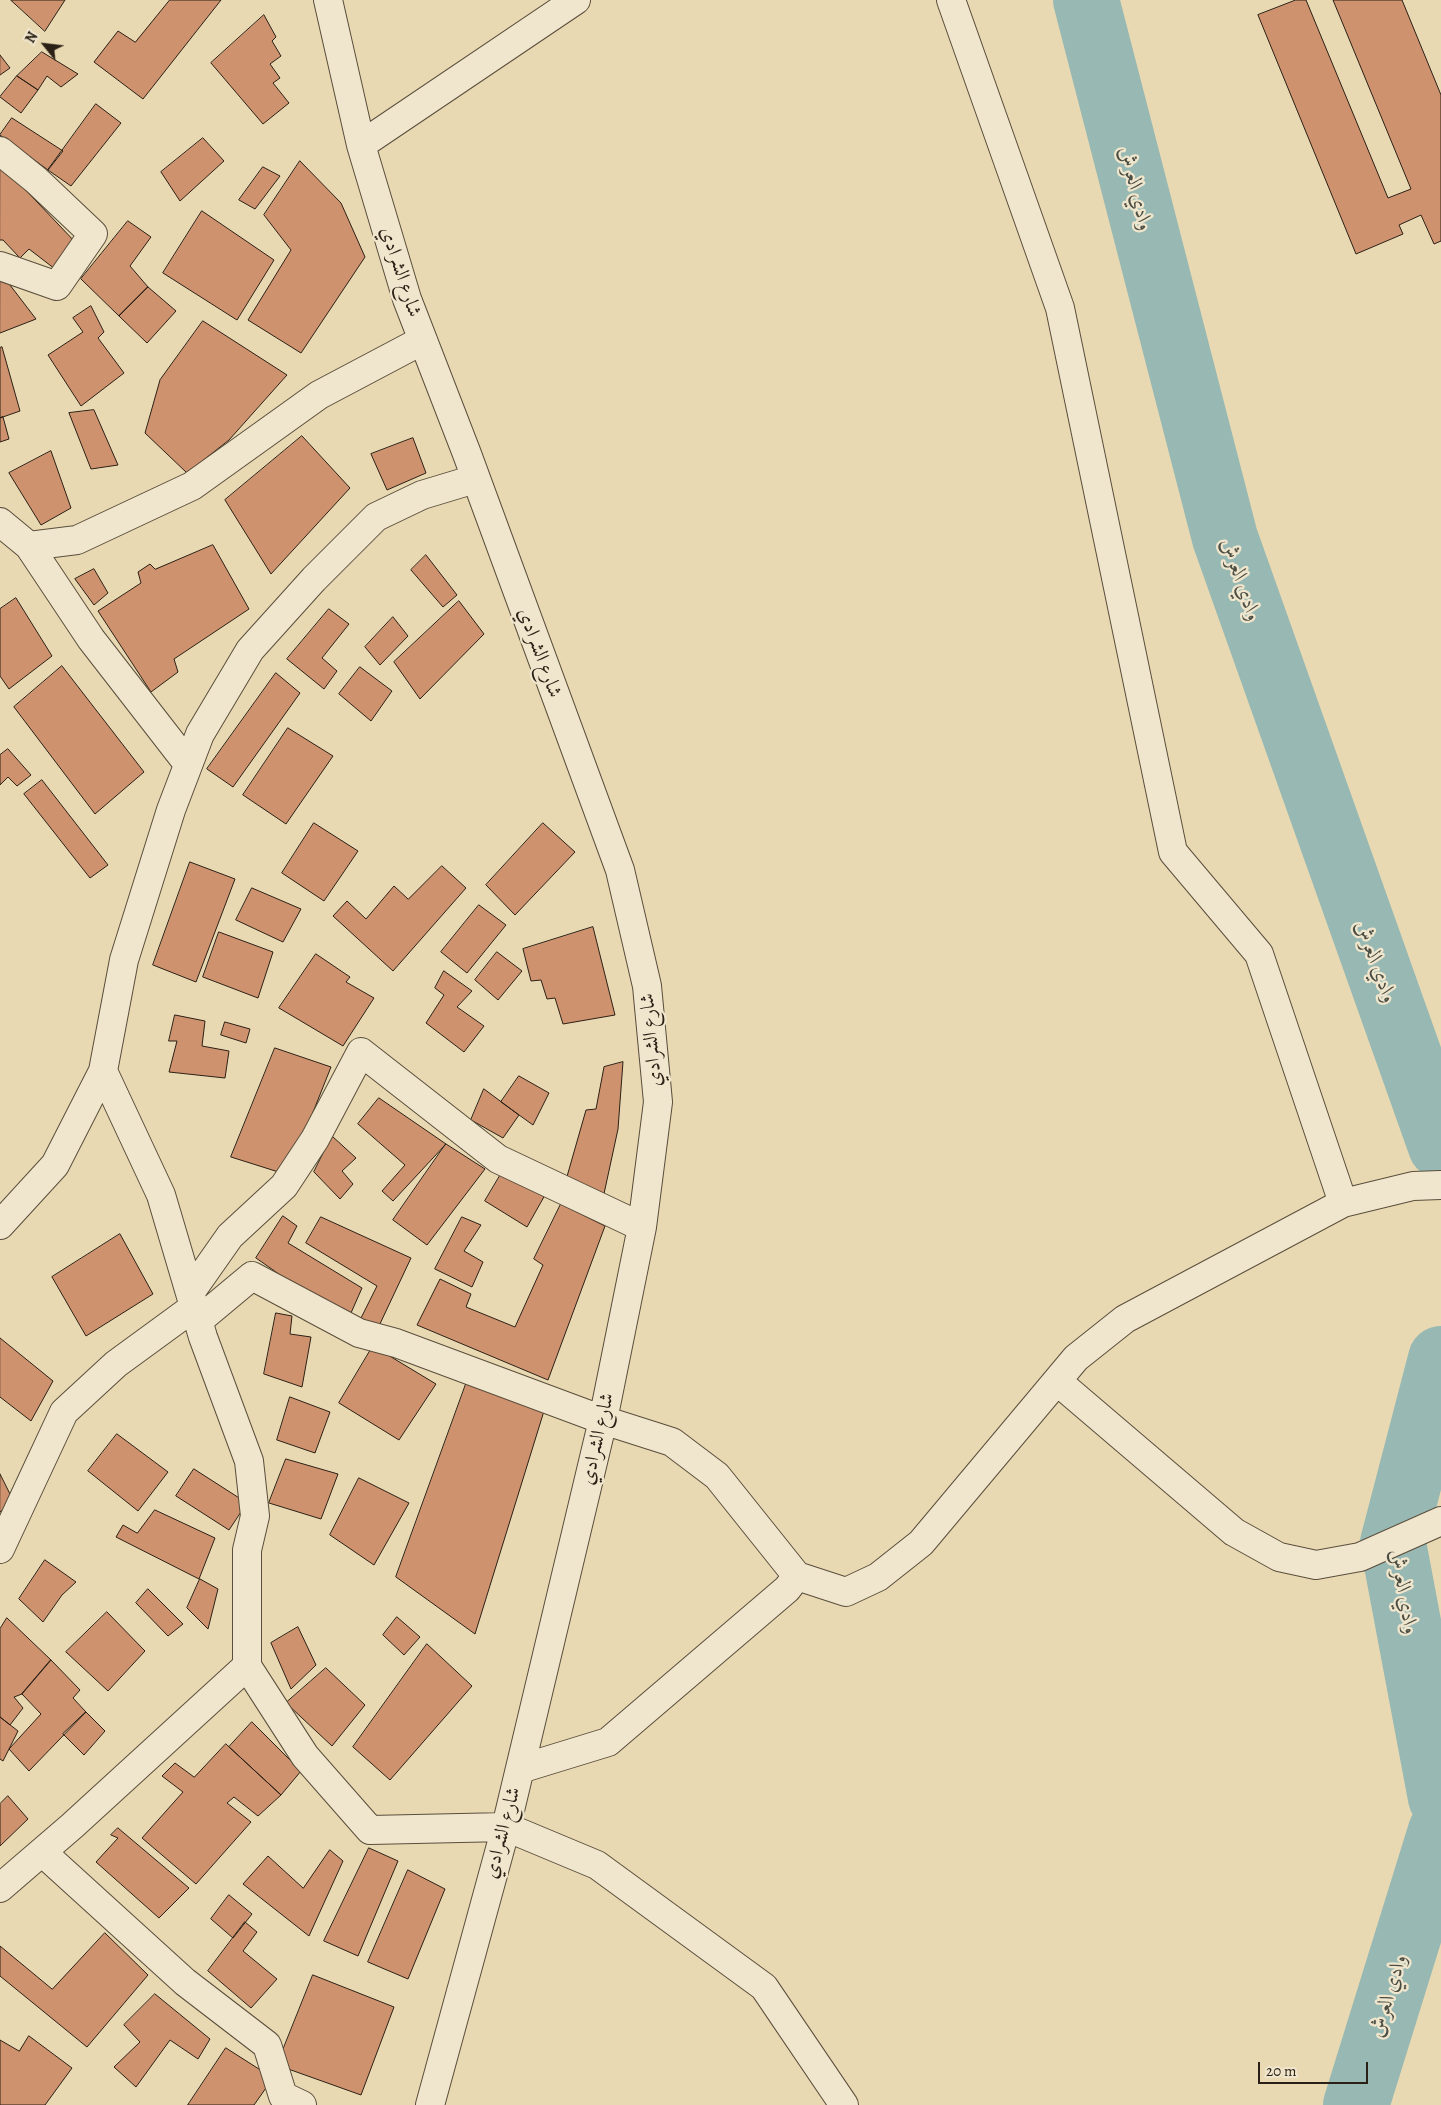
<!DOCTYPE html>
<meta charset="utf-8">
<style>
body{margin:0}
#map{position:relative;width:1441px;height:2105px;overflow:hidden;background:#e8d9b2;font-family:Alegreya,serif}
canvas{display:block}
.north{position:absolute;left:20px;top:20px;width:50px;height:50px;-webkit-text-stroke:4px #f0e6cd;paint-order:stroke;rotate:299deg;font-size:14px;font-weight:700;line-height:20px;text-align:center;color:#2b2015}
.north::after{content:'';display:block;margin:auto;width:18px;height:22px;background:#2b2015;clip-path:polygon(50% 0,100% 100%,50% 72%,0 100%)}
.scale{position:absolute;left:1258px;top:2062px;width:110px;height:22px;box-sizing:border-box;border:2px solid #2b2015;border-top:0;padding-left:6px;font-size:15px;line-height:18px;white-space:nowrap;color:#2b2015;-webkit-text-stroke:4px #f0e6cd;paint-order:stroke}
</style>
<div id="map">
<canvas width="1441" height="2105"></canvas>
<div class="north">N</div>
<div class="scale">20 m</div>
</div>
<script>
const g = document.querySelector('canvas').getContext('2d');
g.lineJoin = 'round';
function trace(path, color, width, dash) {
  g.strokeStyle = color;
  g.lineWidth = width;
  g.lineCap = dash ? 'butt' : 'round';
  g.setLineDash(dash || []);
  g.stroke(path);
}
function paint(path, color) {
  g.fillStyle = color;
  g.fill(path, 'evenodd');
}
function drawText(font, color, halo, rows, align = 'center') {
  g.font = font + ' Alegreya,Amiri,serif';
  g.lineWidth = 4.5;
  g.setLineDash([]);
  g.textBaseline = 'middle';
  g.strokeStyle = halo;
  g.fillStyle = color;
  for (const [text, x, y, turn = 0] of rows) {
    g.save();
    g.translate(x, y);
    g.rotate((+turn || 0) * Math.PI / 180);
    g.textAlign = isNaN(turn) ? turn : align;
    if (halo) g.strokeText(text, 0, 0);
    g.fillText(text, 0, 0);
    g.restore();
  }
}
trace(new Path2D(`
 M1086,0L1225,538L1441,1146
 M1441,1359L1393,1543L1441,1798
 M1356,2105L1441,1831`), '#98b9b3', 66);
const building = new Path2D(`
 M11,0H65L45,31Z
 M170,0H221L143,99L94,62L118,31L135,42Z
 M1296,0H1306L1388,198L1411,189L1333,0H1402L1441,95V241L1434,244L1421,215L1399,225L1403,234L1356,254L1258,15Z
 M264,15L276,37L272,41L281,56L270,64L280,78L273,83L289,103L263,124L211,63Z
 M42,52L78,74L61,87L47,76L38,90L17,76Z
 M0,55L10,68L0,75Z
 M17,76L38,90L21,113L0,97Z
 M96,104L121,123L71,186L48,170Z
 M12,118L63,151L48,170L0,135Z
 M203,138L224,161L180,201L161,172Z
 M300,161L341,203L365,257L301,353L248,320L291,250L264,215Z
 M0,163L77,244L55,269L29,249L20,258L3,240H0Z
 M263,167L280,176L255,209L239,200Z
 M202,211L274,260L237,320L163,273Z
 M128,221L151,237L130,266L148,287L119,316L81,279Z
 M0,272L36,319L0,333Z
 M148,287L176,311L147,343L119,316Z
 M91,306L104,332L98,338L124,373L81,406L48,355L83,332L73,318Z
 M203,321L287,375L229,440L187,473L145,433L160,380Z
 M2,347L20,411L0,418V348Z
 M94,410L118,465L91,469L69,413Z
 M3,417L9,439L0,442V418Z
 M302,436L350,488L271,574L225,500Z
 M413,438L426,473L387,490L371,454Z
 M51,451L71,508L41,525L9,473Z
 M213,545L249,609L174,659L178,672L151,692L98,611L141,583L138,572L150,564L155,569Z
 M426,555L457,595L443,607L411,570Z
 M94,569L108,593L94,605L75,579Z
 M16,598L52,656L9,689L0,676V609Z
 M459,601L484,634L420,699L394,662Z
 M329,609L349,624L322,658L337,671L324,689L287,659Z
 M393,617L408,636L380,665L365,647Z
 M62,666L144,772L95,814L14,707Z
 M360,667L392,691L371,721L339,694Z
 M276,673L300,693L233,787L207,769Z
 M288,728L333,756L286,824L243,795Z
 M8,749L31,775L17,786L8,777L0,785V755Z
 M42,780L108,865L90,878L24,794Z
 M314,823L358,851L324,901L282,873Z
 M543,823L575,852L515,915L486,885Z
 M190,862L235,879L196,982L153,965Z
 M442,866L466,888L393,971L333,916L347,901L366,919L394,886L408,899Z
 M252,888L301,909L283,942L236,920Z
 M479,905L506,925L467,973L441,952Z
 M593,927L615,1015L563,1024L555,998L547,999L541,980L531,981L523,949Z
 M219,932L273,952L258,998L203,977Z
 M497,952L522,971L498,1000L475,980Z
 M316,954L350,977L346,982L374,998L343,1046L279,1008Z
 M444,971L472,991L457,1007L484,1026L464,1052L426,1023L444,995L435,988Z
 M175,1015L205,1021L202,1046L229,1051L225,1078L169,1072L177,1041H169Z
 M225,1022L250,1029L246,1043L221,1035Z
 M275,1048L331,1067L288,1175L231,1157Z
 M623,1062L618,1129L602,1203L564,1187L586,1110L596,1109L604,1067Z
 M519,1076L549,1093L533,1125L501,1102Z
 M484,1089L519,1115L503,1138L471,1120Z
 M379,1098L446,1144L393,1201L382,1191L405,1165L358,1124Z
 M332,1136L356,1158L342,1171L353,1184L340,1199L314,1172Z
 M446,1144L485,1169L427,1245L393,1220Z
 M504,1169L545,1195L527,1227L485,1201Z
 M561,1204L605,1226L548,1380L417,1325L440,1279L471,1294L466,1307L515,1327L543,1265L534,1259Z
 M283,1216L297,1226L288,1243L362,1288L347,1322L256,1258Z
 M321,1217L411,1258L378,1328L359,1322L377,1286L306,1243Z
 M462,1217L481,1225L464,1251L483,1262L472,1287L435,1269Z
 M120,1234L153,1294L86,1336L52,1277Z
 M276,1313L292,1316L290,1334L311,1337L302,1387L264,1374Z
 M0,1338L53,1381L31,1421L0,1397Z
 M373,1346L436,1384L399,1440L339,1403Z
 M466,1384L544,1411L475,1634L396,1577Z
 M290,1397L330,1412L315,1453L277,1440Z
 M117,1434L168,1472L138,1511L88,1471Z
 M286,1459L338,1474L321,1519L269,1503Z
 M194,1469L247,1503L229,1530L176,1496Z
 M0,1474L14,1502L0,1512Z
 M359,1478L409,1503L374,1565L330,1535Z
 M155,1510L215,1538L199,1579L116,1537L123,1525L137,1533Z
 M45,1560L76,1582L62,1595L43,1622L19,1599Z
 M200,1579L218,1589L208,1629L187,1608Z
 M148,1589L183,1624L168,1636L136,1603Z
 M107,1612L145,1651L108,1691L66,1652Z
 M397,1617L420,1637L404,1655L383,1635Z
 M7,1618L51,1660L22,1694L14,1697L23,1708L10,1725L0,1717V1629Z
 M298,1627L316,1665L291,1689L271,1643Z
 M427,1644L472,1686L390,1780L353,1747Z
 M51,1660L80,1690L73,1698L86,1712L29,1771L9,1749L41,1714L22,1694Z
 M326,1668L365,1705L332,1746L286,1703Z
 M86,1712L105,1731L84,1755L63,1734Z
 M0,1717L18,1731L3,1761L0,1759Z
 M252,1722L301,1771L281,1795L229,1747Z
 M226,1744L281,1795L258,1816L234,1797L227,1803L251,1822L196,1884L142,1838L183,1792L162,1776L175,1763L194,1777Z
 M8,1796L28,1819L0,1846V1804Z
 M118,1828L189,1888L159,1918L96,1862L118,1838L111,1835Z
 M369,1848L398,1861L358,1956L324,1941Z
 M330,1850L343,1861L309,1936L243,1884L268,1856L303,1888Z
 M408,1870L445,1889L408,1979L368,1962Z
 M229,1895L252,1914L233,1938L211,1919Z
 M245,1922L257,1932L243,1951L277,1979L251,2008L208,1971Z
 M105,1933L148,1975L87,2047L0,1976V1946L52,1989Z
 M313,1975L394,2007L361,2095L277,2065Z
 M155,1994L210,2039L198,2059L170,2040L136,2087L114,2067L140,2042L124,2025Z
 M29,2036L72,2068L45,2105H0V2040L19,2051Z
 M226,2048L273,2078L254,2105H188Z`);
paint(building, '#cf926f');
trace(building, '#2b2015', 1);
const minor = new Path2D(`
 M328,0L361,145L407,299L467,454L620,870L647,986L658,1102L642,1227L603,1420L506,1827L430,2105
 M951,0L1060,308L1173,852L1259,954L1343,1203
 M361,145L576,0
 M0,151L36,180L93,234L57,286L0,266
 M0,522L29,546
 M188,764L91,639L29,546L77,540L192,486L319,395L423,340
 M0,1225L55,1165L103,1071L124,960L171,810L200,734L250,650L314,579L376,517L422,495L475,479
 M190,1293L230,1236L284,1186L315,1139L361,1052L498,1159L642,1227
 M198,1321L252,1276L359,1333L396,1343L603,1420L672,1442L717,1476L797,1576L846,1592L878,1577L921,1543L1076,1358L1125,1319L1343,1203L1413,1186L1441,1185
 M1057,1381L1234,1532L1279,1557L1316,1565L1360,1557L1441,1521
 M0,1549L64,1412L116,1364L194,1307
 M247,1666L305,1756L370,1830L506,1827L597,1865L764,1987L844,2105
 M520,1769L608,1742L787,1589L797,1576
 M42,1852L185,1982L267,2045L283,2096L302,2105
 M0,1888L72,1826L247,1666V1550L255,1516L249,1461L203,1337L161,1195L103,1071`);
trace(minor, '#5a4e3c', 30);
trace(minor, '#f0e6cd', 28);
drawText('20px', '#2b2015', '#f0e6cd', [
 ["شارع الشرادي",400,272,72],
 ["شارع الشرادي",539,653,70],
 ["شارع الشرادي",652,1040,-95],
 ["شارع الشرادي",598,1439,-77],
 ["شارع الشرادي",503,1833,-75]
]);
drawText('italic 21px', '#4c4e44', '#f0e6cd', [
 ["وادي العرش",1135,189,76],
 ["وادي العرش",1240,580,71],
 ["وادي العرش",1375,962,70],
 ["وادي العرش",1403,1592,80],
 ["وادي العرش",1389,1996,-73]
]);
</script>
